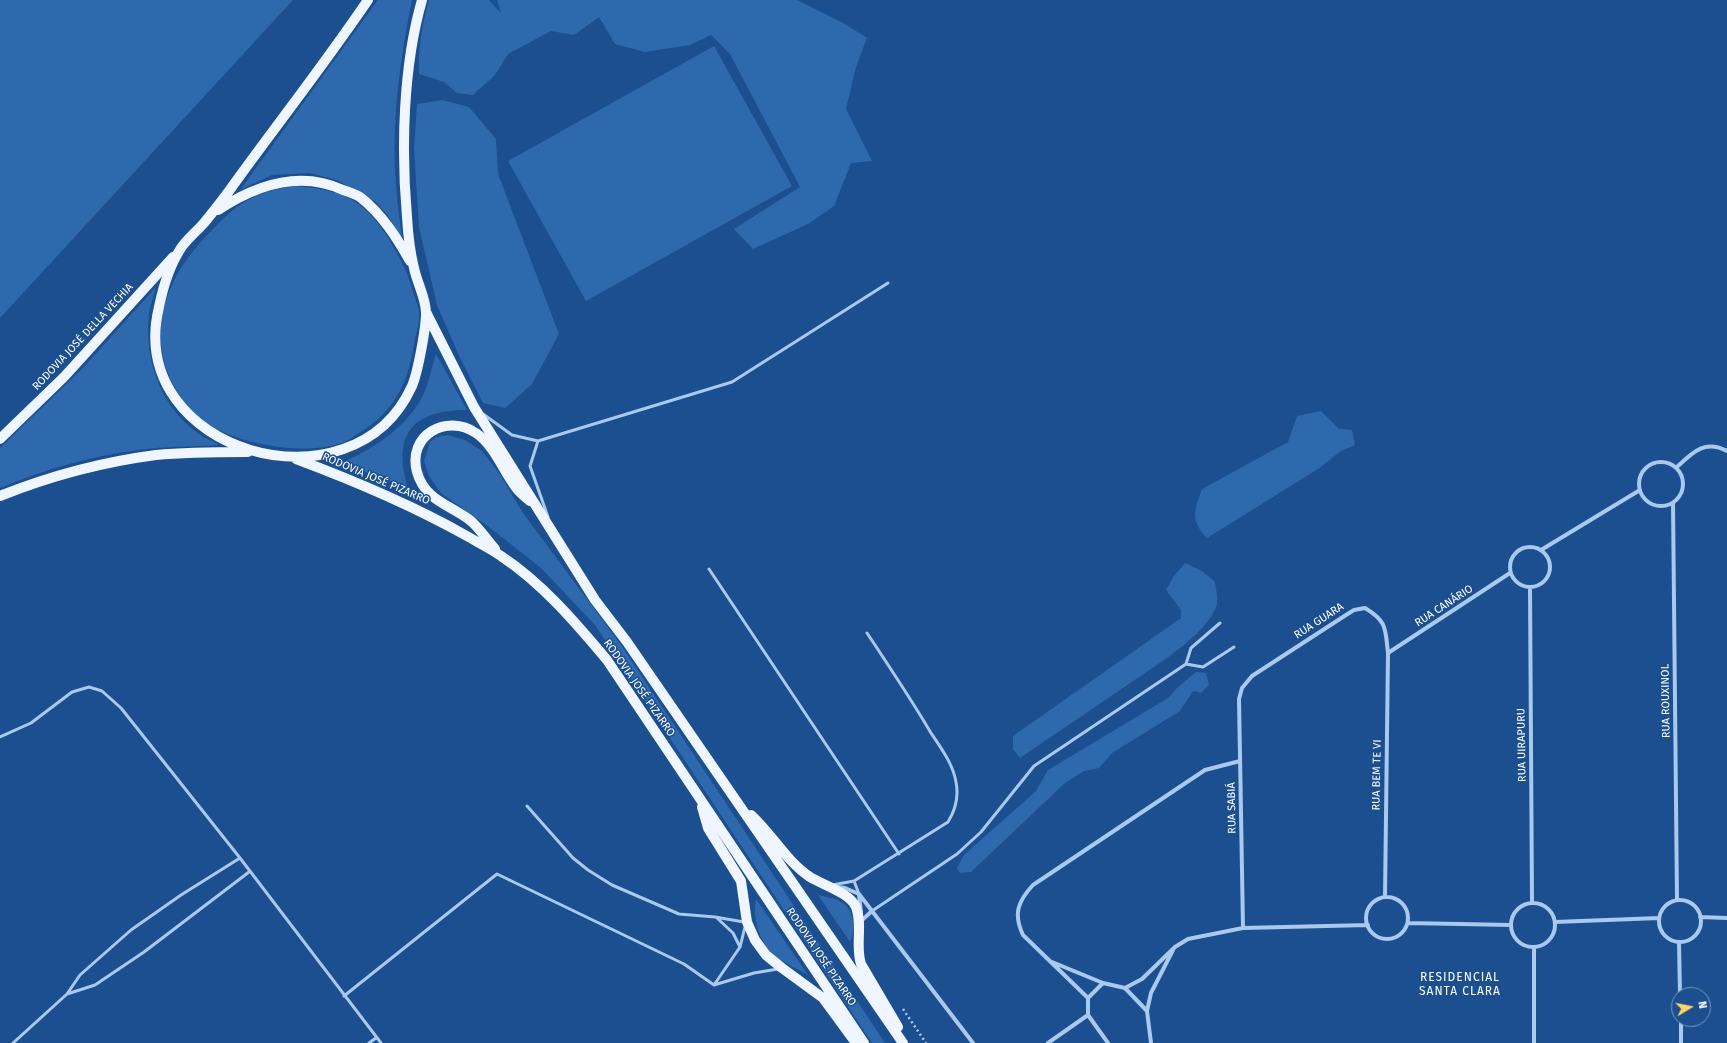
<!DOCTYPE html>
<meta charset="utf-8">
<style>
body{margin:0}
#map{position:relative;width:1727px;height:1043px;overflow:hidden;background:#1b4f8f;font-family:"Fira Sans",sans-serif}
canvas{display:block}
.north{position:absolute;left:1671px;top:987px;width:40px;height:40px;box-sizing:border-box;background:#1b4f8f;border:1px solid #7695bc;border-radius:50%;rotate:80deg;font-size:11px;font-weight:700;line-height:16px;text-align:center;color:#fff}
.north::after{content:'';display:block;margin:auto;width:14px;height:18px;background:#ffd166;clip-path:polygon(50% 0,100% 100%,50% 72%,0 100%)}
</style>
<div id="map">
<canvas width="1727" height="1043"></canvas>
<div class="north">N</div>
</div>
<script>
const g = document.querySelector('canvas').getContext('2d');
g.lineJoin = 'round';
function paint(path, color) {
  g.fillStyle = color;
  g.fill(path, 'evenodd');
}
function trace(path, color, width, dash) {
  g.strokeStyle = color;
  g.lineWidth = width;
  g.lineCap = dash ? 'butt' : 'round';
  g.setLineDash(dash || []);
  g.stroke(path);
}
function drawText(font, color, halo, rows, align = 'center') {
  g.font = font + ' "Fira Sans",sans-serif';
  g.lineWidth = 3;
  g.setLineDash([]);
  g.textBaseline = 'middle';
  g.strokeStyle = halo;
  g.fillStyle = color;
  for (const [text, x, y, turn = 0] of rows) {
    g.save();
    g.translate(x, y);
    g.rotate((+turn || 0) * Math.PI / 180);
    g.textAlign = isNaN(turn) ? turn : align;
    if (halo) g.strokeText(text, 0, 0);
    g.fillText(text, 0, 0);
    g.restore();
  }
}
paint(new Path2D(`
 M0,0H293L0,318Z
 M378,0H412C400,60 391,123 396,184C397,202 400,221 402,239L389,217L376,202L337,180L310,173L272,175L240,190Z
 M429,0H489L501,13L497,0H797L845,24L867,38L856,67L846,109L872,161L851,163L834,206L808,224L753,249L734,229L800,187L730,54L711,35L690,45L645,52L615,44L599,17L574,35L551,31L508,54L495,75L473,95L457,93L444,82L419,74C418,49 422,25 429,0Z
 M714,46L792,186L586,301L508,161Z
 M442,100L469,107L496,139L498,174L559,334L532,384L505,408L483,403L460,358L437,305L419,227L414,149L417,104Z
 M297,186C315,188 333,190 349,198C368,208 383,228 393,246C404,265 409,277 415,298C417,303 419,309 419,314C420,322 417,331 415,338C409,380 397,410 359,433C354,436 348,441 342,443C315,452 284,449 257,443C222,435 193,421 175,388C144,330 167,276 209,233C222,220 234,207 250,199C265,191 281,188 297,186Z
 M156,287C154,296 150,305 149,314C144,357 159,404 195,431C202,437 211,440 219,445C193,447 165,446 139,450C91,456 45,469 0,488V448L81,370Z
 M436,354L467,410C412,410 392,435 408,488L341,463C373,449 401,431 420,401C428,388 431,369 436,354Z
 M1321,411L1339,429L1352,430L1355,445L1341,451L1318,469L1207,538C1190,520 1194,511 1202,489L1288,442L1297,416Z
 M448,435L465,440L482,451L499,473L523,513L621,645L885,1043H872L595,625L541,568L489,527L441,493L429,476L424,461L430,442L437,437Z
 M1185,563L1202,571L1215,582C1216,589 1218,598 1217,604C1211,625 1183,646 1167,658L1020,758L1013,749V736L1181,618V610L1166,590L1174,576Z
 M1196,672L1206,673L1209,685L1201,693L1193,691L1180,711L1112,753L1099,768L1084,771L1065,783L971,872L960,873L957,868L964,855L1036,791L1048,770L1168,698L1177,688Z
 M818,895C837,899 852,901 853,924C854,931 853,935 850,942Z
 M756,899L808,975C798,969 781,962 773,954C759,941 752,917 756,899Z`), '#2e69ad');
trace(new Path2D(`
 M903,1009L926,1043`), '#a9c9ee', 2.5, [2, 3]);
trace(new Path2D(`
 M483,414L512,435L538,441L732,382L888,283
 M538,441L530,466L548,517
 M709,569L899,854
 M1186,664L1203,667L1234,647
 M0,737L31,723L72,692L89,687L102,691L121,708L240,858L381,1043
 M527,806L573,858L588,870L612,885L679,914L715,917L744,922
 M854,881L859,894
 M832,885L854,881L948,822C956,809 959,797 956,782C953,764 941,748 931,733C911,699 889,666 867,633
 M872,911L957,854L981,832L1034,766L1186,664L1191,648L1220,623
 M717,918L733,933L740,947
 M714,985L740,947L745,927
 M714,985L754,973L778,969
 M67,994L95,985L144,952L249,872
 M344,996L497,874L684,964L714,985
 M13,1043L67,994L80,975L131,930L181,895L240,858
 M369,1043L376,1038`), '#a9c9ee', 3);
trace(new Path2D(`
 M1639 484a22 22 0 1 1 44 0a22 22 0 1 1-44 0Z
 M1676,468C1692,453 1704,439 1727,451
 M1673,503L1677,900
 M1510 567a20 20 0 1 1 40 0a20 20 0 1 1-40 0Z
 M1541,550L1640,490
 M1530,588L1532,903
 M1388,653L1510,573
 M838,887L845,888L859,894L973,1043
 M859,895L861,912
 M1366 918a21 21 0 1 1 42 0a21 21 0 1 1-42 0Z
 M1659 921a21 21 0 1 1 42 0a21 21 0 1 1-42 0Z
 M1511 925a22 22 0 1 1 44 0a22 22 0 1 1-44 0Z
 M1700,917L1727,918
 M861,921L872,911
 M1555,922L1659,918
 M1408,923L1511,925
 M1243,928L1239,699L1242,688L1252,676L1346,615L1354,610L1365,608C1388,622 1385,629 1388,653L1385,897
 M1679,942L1680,995
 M1052,962L1103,983
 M1125,988L1142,979L1175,947L1188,939L1243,928L1368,925
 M1088,998L1023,935C1013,914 1018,901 1033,885L1205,770L1240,761
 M1147,1011L1151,993L1173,950
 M1681,1019V1043
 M1048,1043L1088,1015
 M1108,1043L1088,1015V998L1103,983L1125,988L1147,1011L1151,1043
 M1534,1043V947`), '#a9c9ee', 4);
trace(new Path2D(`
 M368,0C324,65 275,127 229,191C221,202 213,212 204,223C197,231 187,239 181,248C170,265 163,287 159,307C124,452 353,517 412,386C418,372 426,328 426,313C426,298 417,283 414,268C410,252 408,234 407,217C401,149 403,66 422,0
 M218,210C256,185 300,170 343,190C349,192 355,194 360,197C382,214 397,238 410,261
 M426,312L474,407L595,600L627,642L903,1043
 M0,439L64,377L173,257
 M296,459C355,481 410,504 465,535C477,542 490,548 501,556C542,583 576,623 607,660L864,1043
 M0,496C50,476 102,462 156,455C187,452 218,452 248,452
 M495,549C487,540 480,529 471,521C451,505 425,501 417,472C407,435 447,413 476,433C495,446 503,471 517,489C520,493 525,497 530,501
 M702,807L708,828L741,881L747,922L755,940L766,955L782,968L823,998L856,1043
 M751,815C772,834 786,861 810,877C823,885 850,893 856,907C863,926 855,946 861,964L898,1027`), '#f0f6ff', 10);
drawText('11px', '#fff', '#1b4f8f', [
 ["RODOVIA JOSÉ DELLA VECHIA",83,337,-47],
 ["RODOVIA JOSÉ PIZARRO",376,479,23],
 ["RUA CANÁRIO",1444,606,-33],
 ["RUA GUARA",1319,621,-33],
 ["RODOVIA JOSÉ PIZARRO",639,688,55],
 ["RUA ROUXINOL",1666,701,-91],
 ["RUA UIRAPURU",1522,745,-91],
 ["RUA BEM TE VI",1377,775,-89],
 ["RUA SABIÁ",1232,808,-91],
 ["RODOVIA JOSÉ PIZARRO",821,957,56]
]);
g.letterSpacing = '1px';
drawText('12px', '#fff', '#1b4f8f', [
 ["RESIDENCIAL",1460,978],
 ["SANTA CLARA",1460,992]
]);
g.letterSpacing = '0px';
</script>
